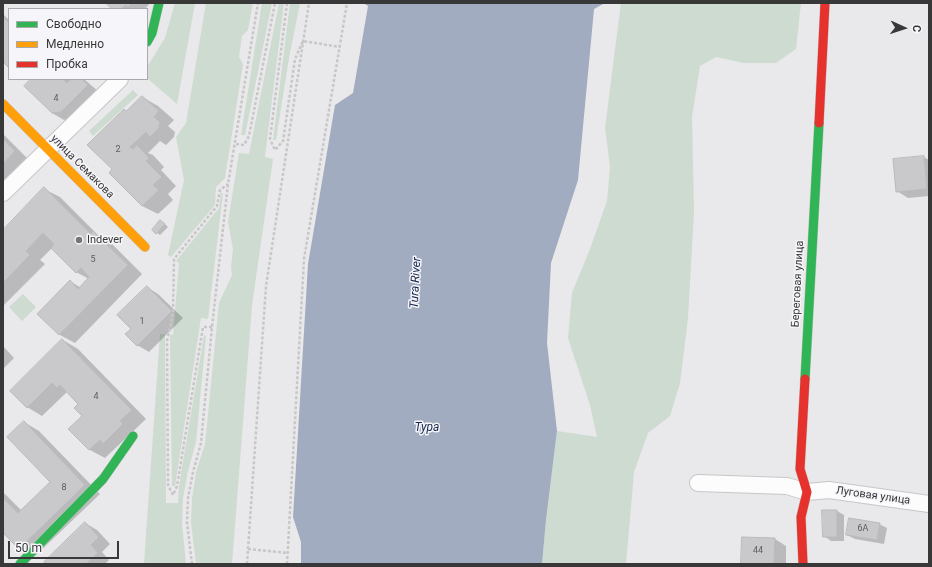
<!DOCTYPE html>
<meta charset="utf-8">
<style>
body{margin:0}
#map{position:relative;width:932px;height:567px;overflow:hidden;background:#e9e8ea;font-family:Roboto,sans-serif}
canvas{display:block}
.frame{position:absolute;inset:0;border:4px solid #383839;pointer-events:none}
.legend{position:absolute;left:8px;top:8px;width:140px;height:72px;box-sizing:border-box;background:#f6f5f9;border:1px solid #aaa9ac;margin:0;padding:5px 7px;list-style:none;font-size:12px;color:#383839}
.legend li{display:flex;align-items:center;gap:8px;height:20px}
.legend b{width:20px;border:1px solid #aaa9ac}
.north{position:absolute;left:884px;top:8px;width:40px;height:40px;-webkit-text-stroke:3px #f6f5f9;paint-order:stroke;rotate:93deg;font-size:11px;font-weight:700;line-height:16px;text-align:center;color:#383839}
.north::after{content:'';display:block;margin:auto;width:14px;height:18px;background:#383839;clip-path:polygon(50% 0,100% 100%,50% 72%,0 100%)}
.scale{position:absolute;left:8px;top:541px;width:111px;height:18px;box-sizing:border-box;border:2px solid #383839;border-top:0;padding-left:5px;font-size:12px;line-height:14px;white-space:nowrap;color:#383839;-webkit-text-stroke:3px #f6f5f9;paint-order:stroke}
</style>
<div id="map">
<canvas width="932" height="567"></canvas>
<div class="frame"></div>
<ul class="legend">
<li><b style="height:5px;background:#30b455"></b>Свободно</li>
<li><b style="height:5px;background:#ff9f0a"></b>Медленно</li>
<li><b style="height:5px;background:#e5322d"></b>Пробка</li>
</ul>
<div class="north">С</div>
<div class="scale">50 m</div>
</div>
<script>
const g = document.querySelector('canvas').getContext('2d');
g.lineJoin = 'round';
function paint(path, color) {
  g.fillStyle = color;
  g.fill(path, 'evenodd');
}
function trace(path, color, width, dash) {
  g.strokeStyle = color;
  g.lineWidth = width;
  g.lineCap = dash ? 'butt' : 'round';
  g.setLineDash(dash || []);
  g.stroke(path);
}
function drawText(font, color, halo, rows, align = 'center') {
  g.font = font + ' Roboto,sans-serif';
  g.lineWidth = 3;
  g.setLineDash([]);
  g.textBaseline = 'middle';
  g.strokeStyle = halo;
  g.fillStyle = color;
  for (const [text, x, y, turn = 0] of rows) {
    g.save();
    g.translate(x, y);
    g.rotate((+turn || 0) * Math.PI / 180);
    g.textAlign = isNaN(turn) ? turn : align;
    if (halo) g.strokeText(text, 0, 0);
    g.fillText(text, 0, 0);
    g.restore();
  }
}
paint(new Path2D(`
 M175,3H195L177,104L147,78V67L165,38Z
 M206,3H253L248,30L242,36L239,57L243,64L225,178L216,187L215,205L171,257L168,255L184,180L176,137L186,123Z
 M262,3H272L245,135H241Z
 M279,3H284L265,157L273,159L252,305L232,564H196L191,523L192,499L196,472L205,444L219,303L232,275L231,267L233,249L228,222L239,153L249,154Z
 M290,3H300L289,58L276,140H273Z
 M621,3H801L796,49L776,63H744L716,57L700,66L692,117L694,211L688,318L680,383L670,416L648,433L634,472L626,564H542L546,520L557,431L597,437L590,405L568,338L572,293L590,249L607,201L610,167L605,128Z
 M133,90L138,95L93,136L89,131Z
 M221,193H223L208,319L201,318L175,486H172L170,335H173L179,263L176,261L219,208Z
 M23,294L36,307L22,321L9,307Z
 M160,334H165L166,503H178L179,486L204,335L206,336L196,442L188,471L183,498L182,523L186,564H144Z`), '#cedbd0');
paint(new Path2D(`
 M363,3H605L594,9L578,180L551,263L547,343L557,431L546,520L542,564H301V542L293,517L308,264L335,105L353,93L368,6Z`), '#a2acc0');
paint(new Path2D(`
 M107,3H150L145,9H110L112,7Z
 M3,14L9,20V66L3,61Z
 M33,79H68L70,81L72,79H84L99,92L73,118L64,120L52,113Z
 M142,97L158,106L174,120L168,126L175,132L174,137L166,145L160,141L148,153L153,155L164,167L161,170L176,186L168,194L173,200L158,214L142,206L113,169L127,112Z
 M3,134L30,161L3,187Z
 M924,157L929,160V196L908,198L897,191Z
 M44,189L60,197L98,235L109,241L142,274L75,343L60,335L38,314L70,281L81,288L89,279L76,272L52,248L40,260L45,264L3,306V231Z
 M164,223L168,227L160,235L153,230Z
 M147,287L158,294L183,318L149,352L137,345L132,329Z
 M63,340L78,349L146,419L105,458L90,450L70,429L83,416L80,404L72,396L67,392L42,416L27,407Z
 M3,346L14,358L3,369Z
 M24,422L39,431L100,494L34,557L19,548L3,531V492L22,511L52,482Z
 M837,511L844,515V541H831L824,536Z
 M85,523L97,530L110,544L102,552L109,560L105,564H47Z
 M879,524L887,528L884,544L855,539L847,535Z
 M775,539L786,546V564H742Z`), '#0003');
const building = new Path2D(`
 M106,3H132L128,7L126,5L121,9H112Z
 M3,17L9,23V68L3,62Z
 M31,79H63L67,83L71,79H82L88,85L61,112L52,113L24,86Z
 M142,96L159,111L154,117L160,122L159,128L150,137L146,132L130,147L133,149L137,145L149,158L146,161L162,177L153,185L159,190L142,206L109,173L112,169L87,145L124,109L126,111Z
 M3,139L15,151L3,164Z
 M924,156L927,189L896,192L893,159Z
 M44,187L91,234L93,231L128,265L59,335L37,314L70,280L78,289L89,277L81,268L76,273L51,248L54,244L43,233L26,251L30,255L3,283V230Z
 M160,220L165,224L156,234L152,230Z
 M147,286L172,311L137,346L125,334L131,329L117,315Z
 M62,339L132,410L120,421L123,424L103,444L100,440L89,450L68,429L82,416L74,408L78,404L60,385L57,388L52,383L27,408L10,391Z
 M24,421L85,485L19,549L3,533V498L18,513L50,482L7,437Z
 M822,510H837V537H823Z
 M849,518L880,523L877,540L846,535Z
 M85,522L99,537L91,545L98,553L86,564H46L44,562Z
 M742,537L775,538L774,564H741Z`);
paint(building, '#c9c8ca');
trace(building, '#bab9bb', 1);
const street = new Path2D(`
 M3,193L120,79
 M698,483L787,486L807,492L829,490L929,504`);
const fast = new Path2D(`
 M147,42L152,33L159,3
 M805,379L819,123
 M20,564L103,479L133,436`);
const slow = new Path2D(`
 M3,104L145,247`);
const jam = new Path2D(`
 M819,123L825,3
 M803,564L801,517L807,492L800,469L805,379`);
trace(street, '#c7c6c8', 18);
trace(fast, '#c7c6c8', 10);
trace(slow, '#c7c6c8', 10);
trace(jam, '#c7c6c8', 10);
trace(new Path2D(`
 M287,3L270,139L275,150L283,141L295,59L303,41L340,47
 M236,144L244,145L249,136L275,3
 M212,327H203L177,486L173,495L168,485L167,341L173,313L174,259L217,206L220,190L228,184
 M248,549L288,553
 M192,564L187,522L188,498L193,472L201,443L212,327L228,184L258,3
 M247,564L266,286L309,3
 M287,564L304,259L347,3`), '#c8c7c8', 2.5, [3, 2]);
trace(street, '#fcfcfc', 16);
trace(fast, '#30b455', 9);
trace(slow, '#ff9f0a', 9);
trace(jam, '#e5322d', 9);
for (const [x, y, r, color] of [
 [79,240,4,"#767677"]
]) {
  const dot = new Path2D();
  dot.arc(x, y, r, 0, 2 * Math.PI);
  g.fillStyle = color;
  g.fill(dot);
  trace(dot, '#f6f5f9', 1.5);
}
drawText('9px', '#5c5c5d', null, [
 ["4",56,99],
 ["2",118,150],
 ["5",93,260],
 ["1",142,322],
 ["4",96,397],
 ["8",64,488],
 ["6А",863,529],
 ["44",758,551]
]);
drawText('11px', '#383839', '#f6f5f9', [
 ["улица Семакова",82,167,45],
 ["Береговая улица",798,284,-87],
 ["Луговая улица",873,496,8]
]);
drawText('11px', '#383839', '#f6f5f9', [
 ["Indever",87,240]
], 'left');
drawText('italic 12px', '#15274e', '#f6f5f9', [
 ["Tura River",416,283,-87],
 ["Тура",427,428]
]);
</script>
